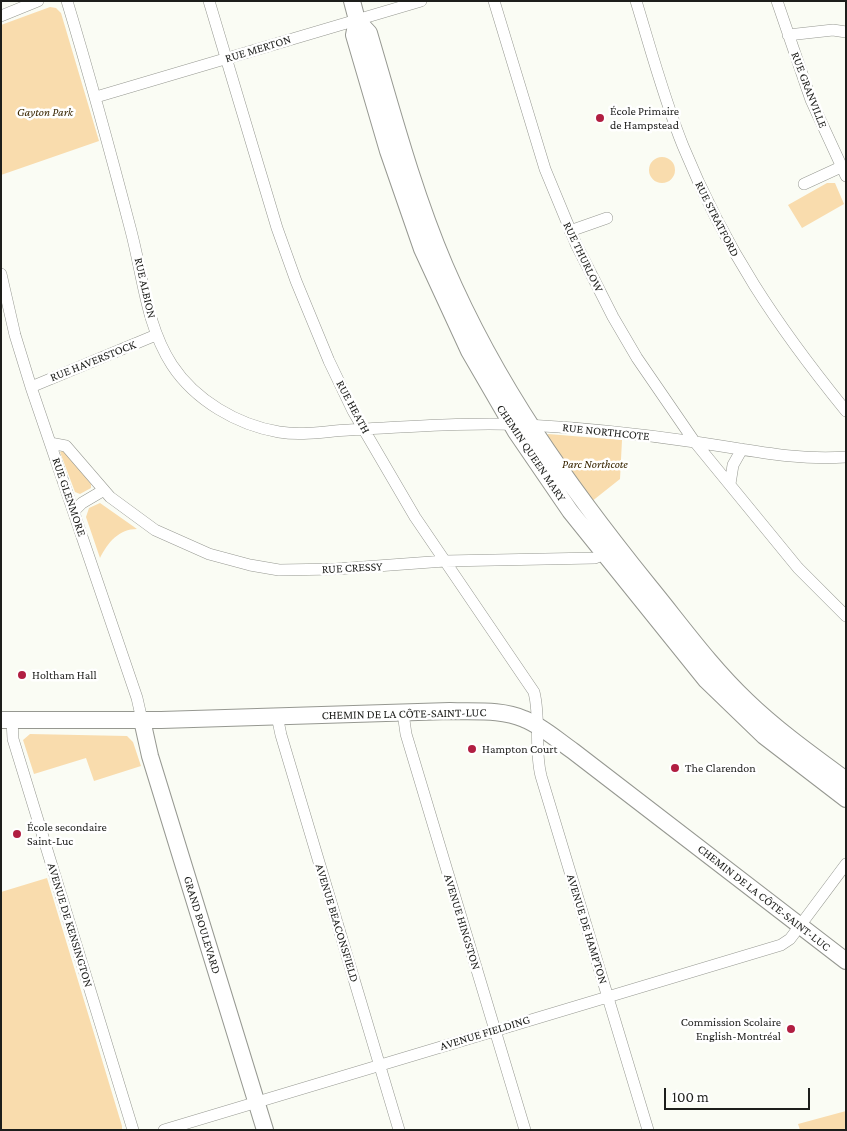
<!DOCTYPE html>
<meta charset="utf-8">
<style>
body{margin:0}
#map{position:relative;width:847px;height:1131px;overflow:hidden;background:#fafcf4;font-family:"Crimson Pro",serif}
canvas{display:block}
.frame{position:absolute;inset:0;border:2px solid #1d1e1b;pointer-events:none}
.scale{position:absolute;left:664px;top:1088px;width:146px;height:22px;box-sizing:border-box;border:2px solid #1d1e1b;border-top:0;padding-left:6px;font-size:15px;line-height:18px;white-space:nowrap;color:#1d1e1b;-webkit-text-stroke:4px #fff;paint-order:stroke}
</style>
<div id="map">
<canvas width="847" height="1131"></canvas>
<div class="frame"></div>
<div class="scale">100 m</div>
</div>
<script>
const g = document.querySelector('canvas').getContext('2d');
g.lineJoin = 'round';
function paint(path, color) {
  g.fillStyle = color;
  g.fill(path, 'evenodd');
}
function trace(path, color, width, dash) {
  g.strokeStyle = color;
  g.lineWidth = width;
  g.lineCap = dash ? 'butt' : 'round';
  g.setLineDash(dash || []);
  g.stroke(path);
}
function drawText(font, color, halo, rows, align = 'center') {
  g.font = font + ' "Crimson Pro",serif';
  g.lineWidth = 5;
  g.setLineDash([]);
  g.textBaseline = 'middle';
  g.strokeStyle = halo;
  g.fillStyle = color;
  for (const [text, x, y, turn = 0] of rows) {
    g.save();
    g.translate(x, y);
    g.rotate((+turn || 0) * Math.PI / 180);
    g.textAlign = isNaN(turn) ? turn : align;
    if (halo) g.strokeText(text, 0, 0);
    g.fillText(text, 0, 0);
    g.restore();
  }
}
paint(new Path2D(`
 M50,7L56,8L61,13L99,141L1,175V25Z
 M649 170a13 13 0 1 1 26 0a13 13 0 1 1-26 0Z
 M827,183H835L844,204L802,228L788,205Z
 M548,434L622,440L620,479L591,502L546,436Z
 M64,450L91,484V488L80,494L75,492L60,452Z
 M100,503L137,529C119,529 108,542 100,558L86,517L89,508Z
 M30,734L127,736L133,742L141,766L94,781L86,758L34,774L23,740Z
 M47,878L122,1126V1130H1V892Z
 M846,1111V1130H800L798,1124Z`), '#f9dcad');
const street = new Path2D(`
 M67,1C90,77 111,154 131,231C143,276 146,325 172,365C195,400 237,425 279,432C303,436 326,431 349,430C408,427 469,422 528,425C584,428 640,434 695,442C745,449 795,461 846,457
 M209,1L277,228L296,281L329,361L353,411L415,517L534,692C541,720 534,748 541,776L648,1130
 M494,1L545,169L576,244L613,317L637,358L694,441L798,568L846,616
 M636,1C651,50 664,99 683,146C725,249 777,326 846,411
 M777,1L811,100L846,176
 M1,16L38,1
 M788,35L833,30L846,32
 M96,97L421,1
 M804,184L841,167
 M570,231L607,218
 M1,274L15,335L31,387L137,698L142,720
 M31,387L156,335
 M50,443L66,446L110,497L155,530L209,554L250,565L279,570L336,569L445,561L595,558L610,552
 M730,484L733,465L742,449
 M74,511L82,503L104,490
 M403,713L406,734L525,1130
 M277,716L281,735L399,1130
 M12,720L13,739L133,1130
 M164,1130L781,945L790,939L846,864`);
const secondary = new Path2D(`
 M352,1L357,20L354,35L388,151L422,249L469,351L516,432L570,511L706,680L764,736L846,799
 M357,20L369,33C392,111 413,191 445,266C497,387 567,484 649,586C681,625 710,666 747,701C777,730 812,755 846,780
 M1,720H161L450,711C474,712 501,709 524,719C542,726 557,740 573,751L846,961
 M142,720L150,756L265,1130`);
trace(street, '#969891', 12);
trace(secondary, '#969891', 18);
trace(street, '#fff', 11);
trace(secondary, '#fff', 16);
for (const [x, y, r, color] of [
 [600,118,5,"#b11e41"],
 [22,675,5,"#b11e41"],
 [472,749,5,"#b11e41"],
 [675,768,5,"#b11e41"],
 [17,834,5,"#b11e41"],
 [791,1029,5,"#b11e41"]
]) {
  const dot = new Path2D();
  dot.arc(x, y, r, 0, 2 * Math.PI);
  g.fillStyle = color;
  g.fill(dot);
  trace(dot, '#fff', 2);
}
drawText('12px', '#1d1e1b', '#fff', [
 ["RUE MERTON",258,49,-17],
 ["RUE GRANVILLE",809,90,69],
 ["RUE STRATFORD",717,219,63],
 ["RUE THURLOW",583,257,64],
 ["RUE ALBION",145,288,77],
 ["RUE HAVERSTOCK",93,361,-22],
 ["RUE HEATH",353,407,62],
 ["RUE NORTHCOTE",606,432,6],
 ["CHEMIN QUEEN MARY",531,453,56],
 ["RUE GLENMORE",69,497,71],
 ["RUE CRESSY",352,568,-3],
 ["CHEMIN DE LA CÔTE-SAINT-LUC",404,714,-1],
 ["CHEMIN DE LA CÔTE-SAINT-LUC",764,898,38],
 ["AVENUE HINGSTON",462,922,73],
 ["AVENUE BEACONSFIELD",337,923,73],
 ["AVENUE DE KENSINGTON",70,925,73],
 ["GRAND BOULEVARD",202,925,73],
 ["AVENUE DE HAMPTON",587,929,73],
 ["AVENUE FIELDING",485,1033,-17]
]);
drawText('12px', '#1d1e1b', '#fff', [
 ["École Primaire",610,111],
 ["de Hampstead",610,125],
 ["Holtham Hall",32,675],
 ["Hampton Court",482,749],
 ["The Clarendon",685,768],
 ["École secondaire",27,827],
 ["Saint-Luc",27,841],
 ["Commission Scolaire",781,1022,"right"],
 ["English-Montréal",781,1036,"right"]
], 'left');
drawText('italic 12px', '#382501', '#fff', [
 ["Gayton Park",45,112],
 ["Parc Northcote",595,464]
]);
</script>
